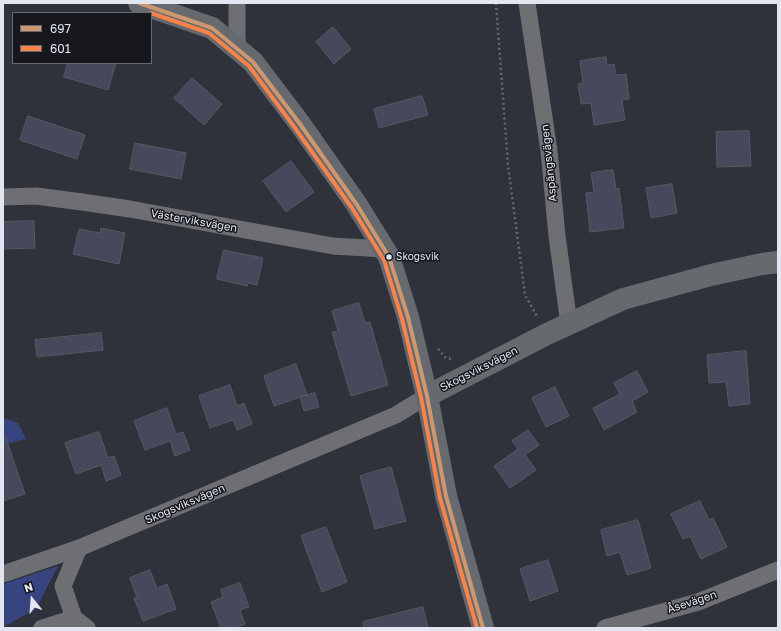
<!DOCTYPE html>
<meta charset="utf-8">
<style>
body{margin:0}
#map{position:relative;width:781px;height:631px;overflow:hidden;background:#2f323a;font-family:"Golos Text",sans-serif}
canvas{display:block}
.frame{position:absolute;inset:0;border:4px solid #e3e6f0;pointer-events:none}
.legend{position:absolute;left:12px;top:12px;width:140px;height:52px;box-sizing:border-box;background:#16181e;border:1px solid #686a72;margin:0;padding:5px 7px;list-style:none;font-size:12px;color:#e3e6f0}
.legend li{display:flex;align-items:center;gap:8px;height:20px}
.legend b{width:20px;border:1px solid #686a72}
.north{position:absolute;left:12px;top:579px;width:40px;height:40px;-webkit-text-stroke:3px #16181e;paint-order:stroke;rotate:343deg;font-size:11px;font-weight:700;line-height:16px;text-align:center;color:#e3e6f0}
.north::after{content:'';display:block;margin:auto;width:14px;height:18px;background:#e3e6f0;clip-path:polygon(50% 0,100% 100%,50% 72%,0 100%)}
</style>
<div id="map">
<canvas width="781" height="631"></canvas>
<div class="frame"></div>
<ul class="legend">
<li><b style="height:5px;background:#cd976f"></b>697</li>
<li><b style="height:5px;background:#f8844c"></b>601</li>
</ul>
<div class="north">N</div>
</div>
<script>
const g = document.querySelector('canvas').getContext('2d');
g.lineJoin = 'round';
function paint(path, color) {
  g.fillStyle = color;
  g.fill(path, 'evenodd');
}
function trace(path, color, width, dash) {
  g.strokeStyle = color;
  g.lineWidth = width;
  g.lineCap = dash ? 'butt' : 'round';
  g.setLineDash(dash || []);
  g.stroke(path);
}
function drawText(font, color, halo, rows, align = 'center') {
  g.font = font + ' "Golos Text",sans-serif';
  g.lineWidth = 3;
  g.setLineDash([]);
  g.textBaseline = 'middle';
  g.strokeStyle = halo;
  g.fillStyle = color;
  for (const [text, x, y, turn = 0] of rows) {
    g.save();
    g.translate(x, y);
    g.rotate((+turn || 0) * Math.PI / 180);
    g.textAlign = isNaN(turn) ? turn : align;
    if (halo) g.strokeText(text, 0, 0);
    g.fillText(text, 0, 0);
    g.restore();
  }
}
paint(new Path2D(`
 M3,418L18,423L26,439L3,445Z
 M58,566L36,609L3,627V584Z`), '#37447f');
const building = new Path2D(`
 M333,27L351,49L334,64L316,42Z
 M606,57L607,65L614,64L616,75L626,74L629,99L622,100L625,120L594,125L591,103L581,104L578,84L583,83L580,61Z
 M68,63H116L108,90L64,77Z
 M192,78L222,104L204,125L174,98Z
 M422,96L428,115L379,128L374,109Z
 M28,116L85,135L77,159L20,140Z
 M749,131L751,166L717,167L716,132Z
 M135,143L186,153L181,179L130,169Z
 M291,161L314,192L286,212L263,181Z
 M613,170L616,189L619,188L624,228L590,232L586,193L594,192L591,173Z
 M672,184L677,213L651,218L646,188Z
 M34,221L35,248L3,249V222Z
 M101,228L125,233L119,264L73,254L79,229L100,233Z
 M224,250L263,258L257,285L248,283L247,286L217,279Z
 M359,303L365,323L370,322L388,385L351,396L332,332L338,331L332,311Z
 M101,333L103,350L37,357L35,340Z
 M746,351L750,404L729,406L726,382L709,383L707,355Z
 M296,364L307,395L274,406L264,376Z
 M637,371L648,392L632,401L637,412L604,430L593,408L620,394L614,383Z
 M230,385L237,406L244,403L252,424L237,430L233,420L210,428L199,396Z
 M555,387L569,416L546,427L532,398Z
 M315,393L319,407L304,411L300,397Z
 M167,408L176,434L183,432L190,450L175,456L170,441L145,450L134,421Z
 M528,430L539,445L525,455L536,470L510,488L494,466L518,449L512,441Z
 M99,432L108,458L114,456L121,475L106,481L101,465L76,474L65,443Z
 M6,438L25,494L3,501V439Z
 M391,467L406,521L375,529L360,476Z
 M700,501L709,520L713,518L727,547L701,559L690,536L683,539L671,514Z
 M638,520L651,568L627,575L620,552L607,556L601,530Z
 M326,527L347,582L322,592L301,536Z
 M548,560L558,591L530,601L520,569Z
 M150,570L157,588L167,584L176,609L143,621L134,598H137L130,578Z
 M240,583L249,607L240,610L245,624L234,628H221L211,602L223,597L221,590Z
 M423,607L428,628H364L363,622Z`);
paint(building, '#45495b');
trace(building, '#575960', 1);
trace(new Path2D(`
 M496,3L508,165L525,295L537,316
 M438,349L446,358L453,359`), '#67696e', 2.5, [2, 3]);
trace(new Path2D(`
 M527,3L549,151L557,236L569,324
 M237,49V3
 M3,197L36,196L82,202L130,209L333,246L384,249
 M3,574L79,548
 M74,618L63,586L79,548L396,415L427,396
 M74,618L87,628
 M42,628L74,618
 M605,628L698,602L778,570`), '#6e6f73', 17);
trace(new Path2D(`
 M139,3L212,28L253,62L300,124L357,205L389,257L408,317L427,396L446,496L483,628
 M427,396L547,334L623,299L711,275L762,264L778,262`), '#66696d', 22);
trace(new Path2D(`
 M139,3L212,28L253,62L300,124L357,205L389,257L408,317L427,396L446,496L483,628`), '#cd976f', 4);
trace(new Path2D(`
 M151,13L209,33L249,66L295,128L352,208L384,260L402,319L421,397L440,498L477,628`), '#f8844c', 4);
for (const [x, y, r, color] of [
 [389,257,3.5,"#e3e6f0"]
]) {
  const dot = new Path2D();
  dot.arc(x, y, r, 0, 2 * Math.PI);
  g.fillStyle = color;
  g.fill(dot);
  trace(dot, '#16181e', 1.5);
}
drawText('10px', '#e3e6f0', '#16181e', [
 ["Skogsvik",396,257]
], 'left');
drawText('11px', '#e3e6f0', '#16181e', [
 ["Aspängsvägen",549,163,-96],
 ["Västerviksvägen",194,221,10],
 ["Skogsviksvägen",479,369,-27],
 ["Skogsviksvägen",185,504,-23],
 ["Åsevägen",692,602,-18]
]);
</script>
